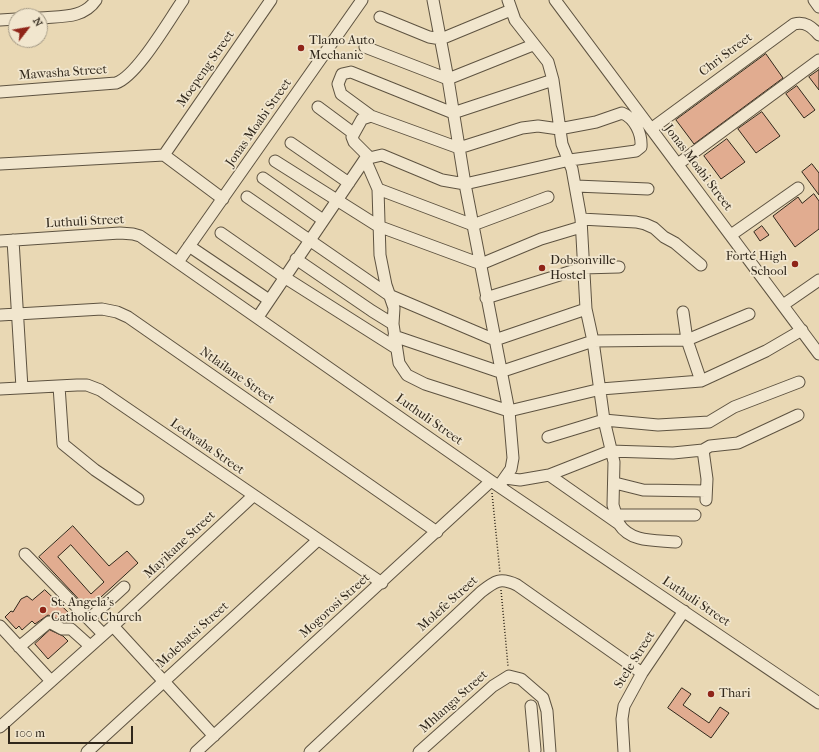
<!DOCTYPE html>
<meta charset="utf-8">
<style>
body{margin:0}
#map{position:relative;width:819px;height:752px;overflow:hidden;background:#e9d8b4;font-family:"IM FELL French Canon",serif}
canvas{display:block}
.north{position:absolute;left:8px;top:8px;width:40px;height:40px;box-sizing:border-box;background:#f1e6ce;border:1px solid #a49a86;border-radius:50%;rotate:59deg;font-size:11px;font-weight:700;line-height:16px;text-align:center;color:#30271b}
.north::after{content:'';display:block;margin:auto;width:14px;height:18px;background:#8f2418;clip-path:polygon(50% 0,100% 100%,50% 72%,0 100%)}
.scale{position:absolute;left:8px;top:726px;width:125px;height:18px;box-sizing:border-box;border:2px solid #30271b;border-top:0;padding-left:5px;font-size:12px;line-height:14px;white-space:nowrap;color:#30271b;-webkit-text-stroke:3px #f1e6ce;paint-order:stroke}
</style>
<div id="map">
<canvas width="819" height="752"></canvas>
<div class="north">N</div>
<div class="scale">100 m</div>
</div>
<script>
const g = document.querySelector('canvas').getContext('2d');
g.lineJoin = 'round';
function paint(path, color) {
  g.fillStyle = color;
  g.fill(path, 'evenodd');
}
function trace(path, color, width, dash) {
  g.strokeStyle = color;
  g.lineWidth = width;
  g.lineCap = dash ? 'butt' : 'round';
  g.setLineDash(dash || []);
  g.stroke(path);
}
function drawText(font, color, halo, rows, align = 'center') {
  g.font = font + ' "IM FELL French Canon",serif';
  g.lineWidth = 3.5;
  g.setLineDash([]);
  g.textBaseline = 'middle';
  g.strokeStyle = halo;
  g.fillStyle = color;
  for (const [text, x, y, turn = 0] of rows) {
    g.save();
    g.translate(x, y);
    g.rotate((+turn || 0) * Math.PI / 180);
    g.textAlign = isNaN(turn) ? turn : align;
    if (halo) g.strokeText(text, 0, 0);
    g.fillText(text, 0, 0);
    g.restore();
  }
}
const building = new Path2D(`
 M766,54L783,78L694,144L676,120Z
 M819,70V90L809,77Z
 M797,86L815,110L804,118L786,94Z
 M762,112L780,136L756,153L738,129Z
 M727,139L745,162L721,179L704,156Z
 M812,164L819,173V195L802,172Z
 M814,194L819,201V229L795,247L773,216L798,197L802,203Z
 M762,226L769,235L760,241L754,232Z
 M73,526L109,566L127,551L138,563L88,609L39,557ZM71,545L104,582L91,594L58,557Z
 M45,590L70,614L62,621L48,615L35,624L32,621L22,630L19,626L16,629L5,617L11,611L13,612L21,599L27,596L32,600Z
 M50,630L63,636L68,641L48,659L35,644Z
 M682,688L691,694L683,705L709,723L720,707L729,713L711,738L668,708Z`);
paint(building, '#e1ac90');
trace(building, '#30271b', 1);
const minor = new Path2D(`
 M433,0L448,79L465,184L509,411L513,458L511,469L499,486
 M508,0L515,20L548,62L553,80L562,144L572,169L581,219L586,309L593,341L604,420L614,462L613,505L619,524
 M555,0L819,354
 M814,0L819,7
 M380,17L429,37L441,39L511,10
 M40,18C61,16 83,19 96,0
 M0,20L16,19
 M365,47L448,79L533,45
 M0,92L116,83C137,76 169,20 183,0
 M318,107L353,133
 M371,116L341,94L338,84L342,74L351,72L453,113L553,80
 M651,129L794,24C805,21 812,27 819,35
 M291,143L349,183
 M164,155L271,0
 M365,159L378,189L380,255L386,285L394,308L393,324L399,363L407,375L425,384L509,411L601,389L701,381L766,351L802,330
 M275,161L378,226L481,264L541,239L581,227
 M0,164L164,155L223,199
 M678,164L819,60
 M263,178L323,220
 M576,186L648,189
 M378,189L473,225L548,197
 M247,197L389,295L495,340L586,309
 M581,219L636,222L645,224L654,228L664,237L675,243L701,265
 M221,233L284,277L396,348
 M731,235L798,188
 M13,240L22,388
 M0,241L120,233L133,234L140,236L491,481L819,703
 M189,246L269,300
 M296,259L372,311L393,324
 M178,262L362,0
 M486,298L582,268L619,267
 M783,305L819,280
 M683,312L687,340L701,381
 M0,315L102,309L117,312L128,317L437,532
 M258,317L365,159L382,155L442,180L465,184L570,160L636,151L641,147C642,134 635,118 622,113L596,122L559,129L538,126L522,128L459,148L371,116L362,119L352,137L354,142L369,157
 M394,336L500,372L593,341L687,340L749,314
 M59,386L63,444L95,470L138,499
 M0,389L77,385H87L100,390L382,583
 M548,437L604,420L658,425L709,422L734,407L799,382
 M703,450L707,479L706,500
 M549,475L619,524C631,543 656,540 676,542
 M505,478L520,480L549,475L610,451L673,453L703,450L710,446L738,443L798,415
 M615,483L643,490L706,491
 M616,515H695
 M25,554L103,634
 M89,619L124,587
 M0,626L51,681
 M113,626L214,736
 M19,647L49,622L62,629H71L90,646
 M531,706L535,750
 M0,727L113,626L253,496
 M87,752L318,540
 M196,752L491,481
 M310,752L481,592C495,581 500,577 517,585L642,673
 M419,752L493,686L509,676L521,679L543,698L547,711L550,752
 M624,752L622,719L624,706L642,673L684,611`);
trace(minor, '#5e5341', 13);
trace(new Path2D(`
 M492,493L500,573
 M501,590L508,666`), '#30271b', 1.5, [1, 2]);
trace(minor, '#f1e6ce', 11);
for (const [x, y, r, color] of [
 [301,48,4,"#8f2418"],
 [795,264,4,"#8f2418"],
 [542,268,4,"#8f2418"],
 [43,610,4,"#8f2418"],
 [711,694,4,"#8f2418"]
]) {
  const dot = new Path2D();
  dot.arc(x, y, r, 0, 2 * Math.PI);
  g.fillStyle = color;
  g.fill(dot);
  trace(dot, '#f1e6ce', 1.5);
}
drawText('13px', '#30271b', '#f1e6ce', [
 ["Tlamo Auto",309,41],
 ["Mechanic",309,56],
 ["Forté High",787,257,"right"],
 ["School",787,272,"right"],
 ["Dobsonville",550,261],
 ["Hostel",550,276],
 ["St. Angela's",51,603],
 ["Catholic Church",51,618],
 ["Thari",719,694]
], 'left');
drawText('13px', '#30271b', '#f1e6ce', [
 ["Chri Street",726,55,-37],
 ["Moepeng Street",206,69,-55],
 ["Mawasha Street",63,73,-4],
 ["Jonas Moabi Street",259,123,-55],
 ["Jonas Moabi Street",698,168,53],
 ["Luthuli Street",85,222,-3],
 ["Ntlailane Street",237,376,35],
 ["Luthuli Street",429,420,35],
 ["Ledwaba Street",207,447,35],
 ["Mayikane Street",180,545,-43],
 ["Luthuli Street",696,602,34],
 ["Molefe Street",448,604,-42],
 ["Mogorosi Street",335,606,-42],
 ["Molebatsi Street",193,635,-42],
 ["Stele Street",635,660,-58],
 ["Mhlanga Street",454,702,-42]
]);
</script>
